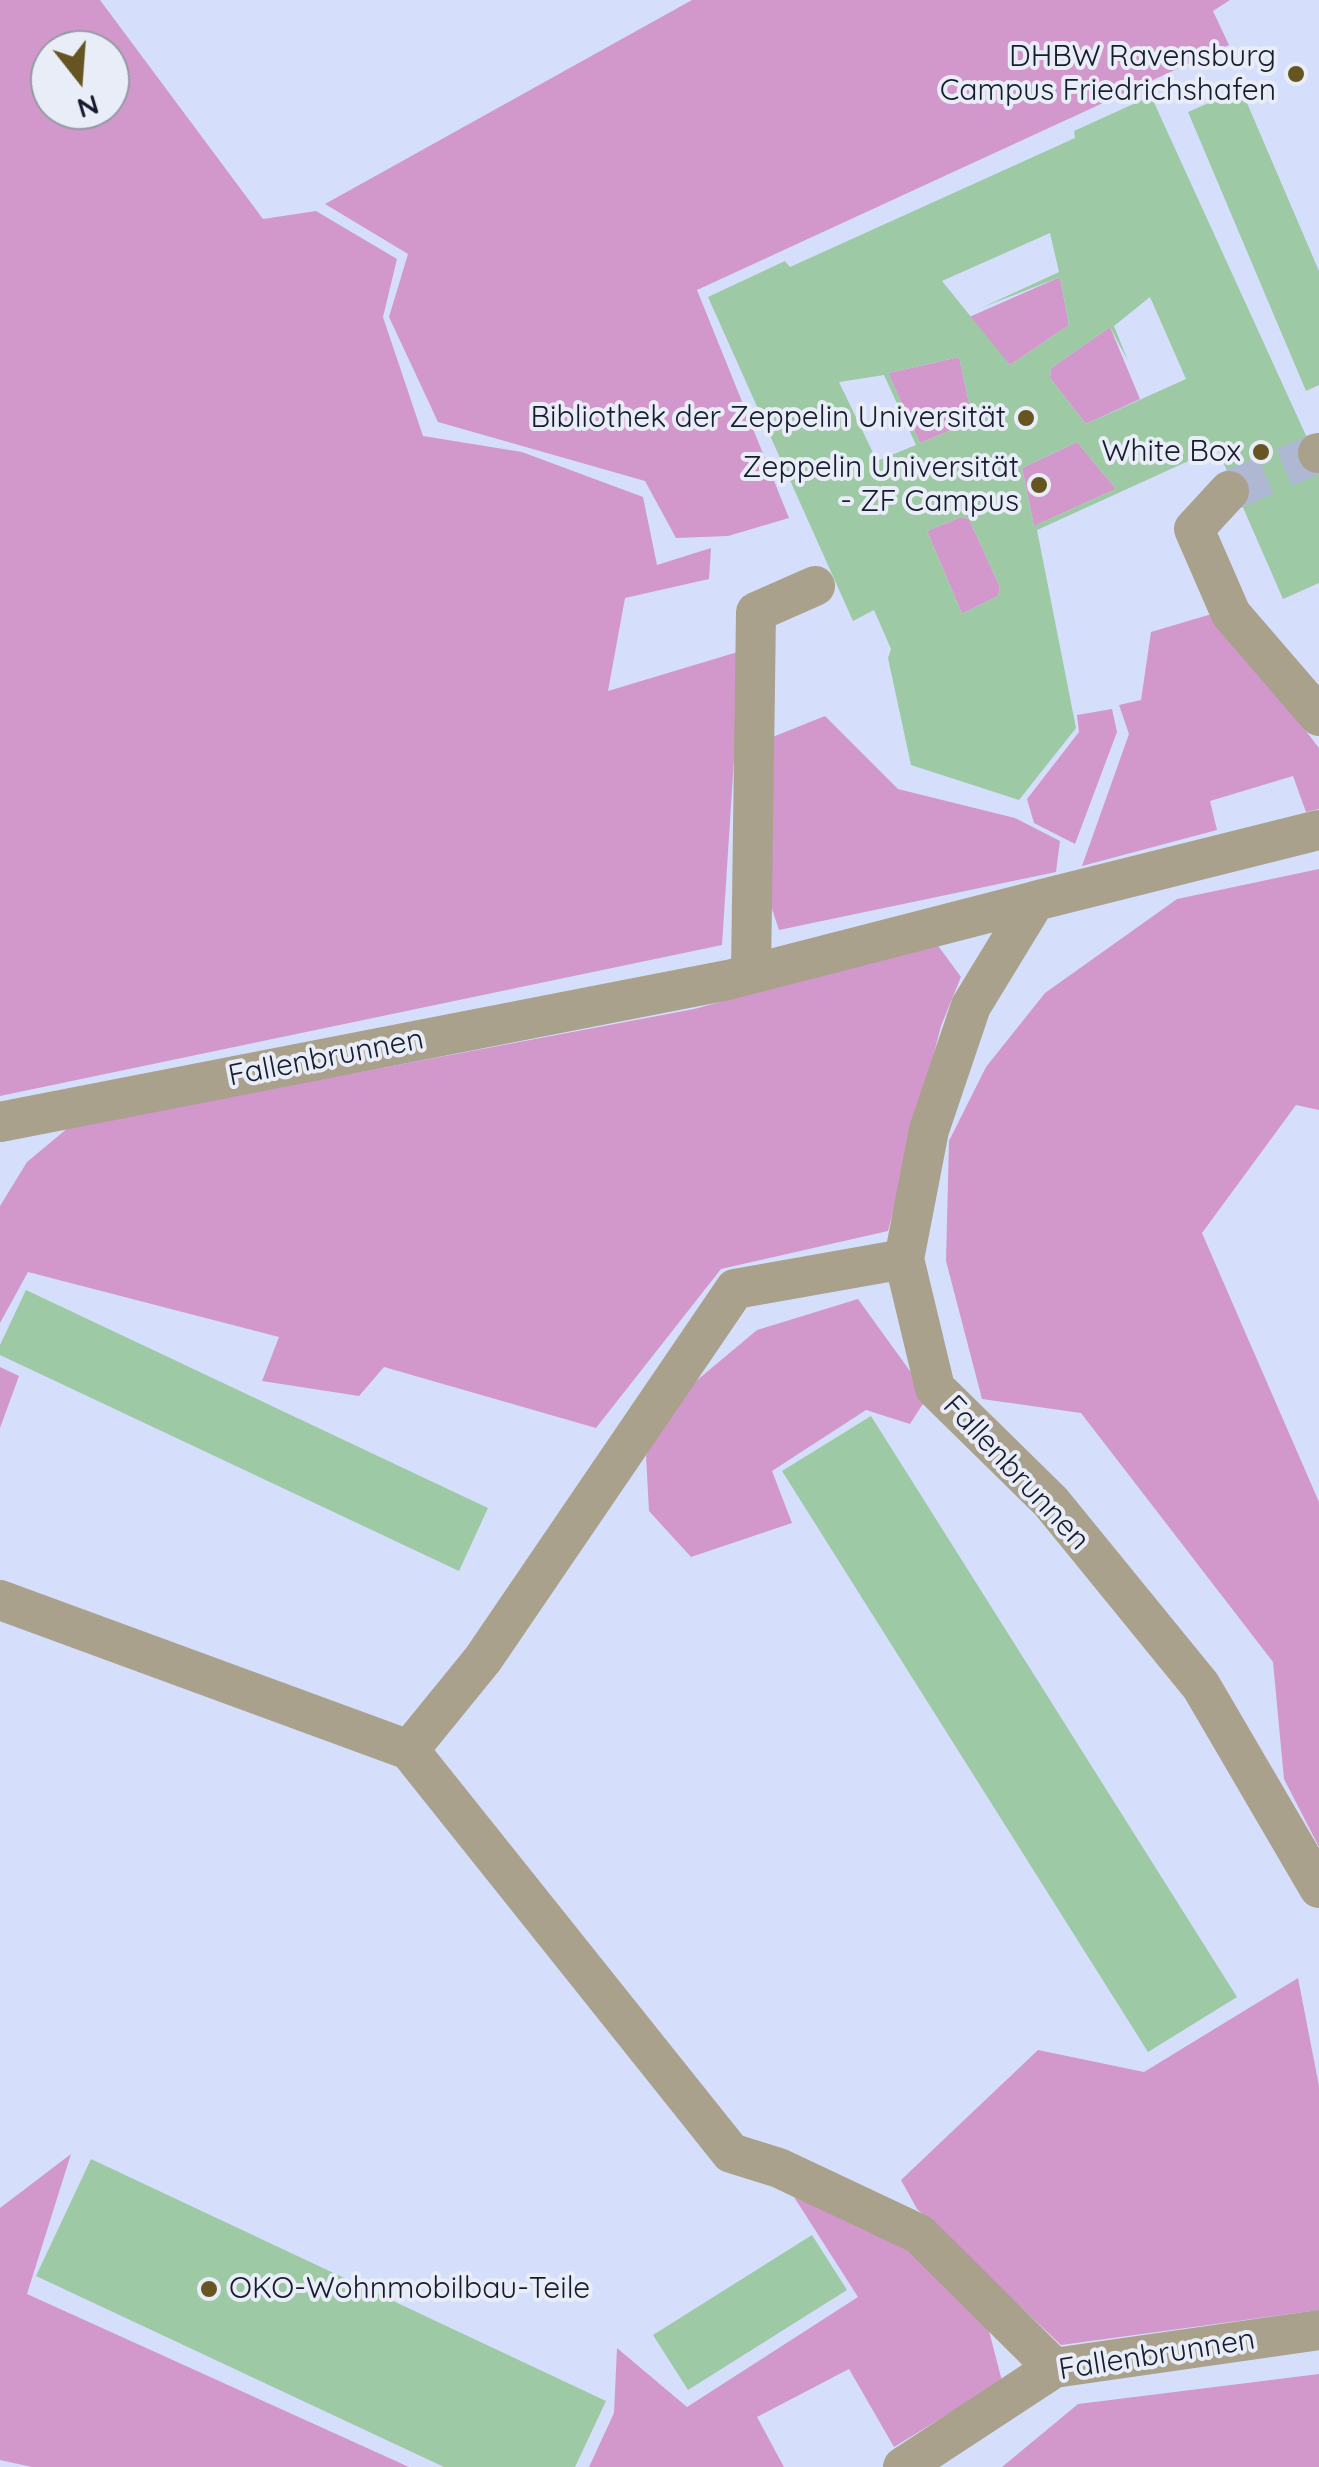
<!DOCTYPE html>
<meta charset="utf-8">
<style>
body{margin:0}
#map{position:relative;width:1319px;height:2467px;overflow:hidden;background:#d5dffc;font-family:Quicksand,sans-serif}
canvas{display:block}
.north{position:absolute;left:30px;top:30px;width:100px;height:100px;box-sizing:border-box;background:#e9edf7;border:2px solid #9599a7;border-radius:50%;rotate:163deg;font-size:28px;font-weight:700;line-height:40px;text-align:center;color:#171c2e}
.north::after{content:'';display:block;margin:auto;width:35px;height:45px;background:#665523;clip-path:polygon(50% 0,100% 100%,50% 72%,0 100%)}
</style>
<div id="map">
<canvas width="1319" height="2467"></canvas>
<div class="north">N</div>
</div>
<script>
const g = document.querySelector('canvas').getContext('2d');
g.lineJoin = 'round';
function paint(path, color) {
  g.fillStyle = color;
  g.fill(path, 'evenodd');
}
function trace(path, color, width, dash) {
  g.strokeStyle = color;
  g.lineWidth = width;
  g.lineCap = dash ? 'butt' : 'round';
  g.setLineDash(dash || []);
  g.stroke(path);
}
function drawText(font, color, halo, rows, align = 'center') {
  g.font = font + ' Quicksand,sans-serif';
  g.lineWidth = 8;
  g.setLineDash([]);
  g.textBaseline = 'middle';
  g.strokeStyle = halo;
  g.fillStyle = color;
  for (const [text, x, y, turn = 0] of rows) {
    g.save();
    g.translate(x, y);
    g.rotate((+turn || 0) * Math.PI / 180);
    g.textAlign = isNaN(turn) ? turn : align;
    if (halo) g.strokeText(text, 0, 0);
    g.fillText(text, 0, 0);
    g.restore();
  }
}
paint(new Path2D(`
 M0,0H100L263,219L316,211L397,259L383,317L423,436L522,452L643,497L657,565L711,548L709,579L625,598L608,691L741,651L722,945L0,1096ZM50,50H110V110H50Z
 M692,0H1230L1213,11L1229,45L697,290L789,518L728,536L676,538L645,481L438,422L389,317L408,254L325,204Z
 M1060,277L1069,325L1010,365L967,318Z
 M1110,327L1140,399L1086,424L1050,378L1051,368Z
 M959,357L973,421L920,443L888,373Z
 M1077,442L1116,489L1034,526L1022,468Z
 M961,517L969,519L1000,587L998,596L962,614L927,531Z
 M1215,613L1319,748V809L1306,812L1293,776L1210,801L1217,830L1082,866L1129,734L1119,705L1141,700L1151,632Z
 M1112,709L1117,732L1075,844L1034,823L1027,799L1079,732L1077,715Z
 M825,716L898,789L1015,818L1060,841L1056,872L779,930L771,906L765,740Z
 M1319,869V1110L1296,1105L1202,1233L1319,1502V1847L1284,1779L1273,1662L1081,1413L982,1399L946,1261L949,1141L986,1067L1045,993L1177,899Z
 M936,943L961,977L941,1026L888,1231L721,1269L596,1428L384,1367L359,1396L262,1381L279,1337L28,1272L0,1323V1206L27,1162L69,1127L694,1009Z
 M858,1299L928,1396L910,1424L866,1410L772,1471L792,1523L691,1557L649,1511L646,1456L671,1402L757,1330Z
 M0,1367L19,1376L0,1428Z
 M1298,1978L1319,2086V2310L1061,2345L917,2209L901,2180L1038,2050L1144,2072Z
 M71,2154L27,2294L409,2467H32L0,2460V2208Z
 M794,2197L900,2243L988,2327L1002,2381L894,2447L849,2369L757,2417L784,2467H589L614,2413L617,2348L687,2407L858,2297Z
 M1319,2374V2467H1002L1078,2404Z`), '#d298cc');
paint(new Path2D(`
 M1241,89L1319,271V385L1306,391L1188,112Z
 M1151,96L1319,464V583L1283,599L1217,448L1037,530L1076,728L1019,800L911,765L888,658L891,649L874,610L853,621L708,297L785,261L790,267L1075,138L1074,131ZM1050,233L1059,272L981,308L1060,277L1069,325L1010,365L942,281ZM1150,297L1186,379L1086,424L1050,378L1051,368L1110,327L1128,361L1114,326ZM959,357L973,421L920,443L888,373ZM884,375L916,445L877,461L839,382ZM1077,442L1116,489L1034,526L1022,468ZM961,517L969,519L1000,587L998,596L962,614L927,531Z
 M26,1290L488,1508L459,1571L0,1355V1345Z
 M871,1416L1237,1997L1148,2052L782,1471Z
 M91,2159L606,2401L575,2467H444L36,2276Z
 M812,2235L847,2290L688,2390L653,2335Z`), '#9dc9a5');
trace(new Path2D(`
 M1229,491L1318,453`), '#afb8d3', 40, [40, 20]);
trace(new Path2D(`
 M1318,453H1319
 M1229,491L1194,529L1231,614L1319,716
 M1319,830L1035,901L971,1006L929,1130L904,1259L935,1388L1051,1502L1201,1686L1319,1888
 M751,973L756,612L815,586
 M0,1122L728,980L1035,901
 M904,1259L735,1289L483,1659L409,1750L731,2153L779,2168L919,2234L1054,2368
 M0,1600L409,1750
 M903,2467L1054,2368L1319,2330`), '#a9a18c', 40);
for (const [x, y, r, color] of [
 [1296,74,10,"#665523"],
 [1026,418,10,"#665523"],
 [1261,452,10,"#665523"],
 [1039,485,10,"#665523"],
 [209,2289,10,"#665523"]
]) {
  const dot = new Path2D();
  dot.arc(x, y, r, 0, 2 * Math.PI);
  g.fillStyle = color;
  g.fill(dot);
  trace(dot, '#e9edf7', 4);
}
drawText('30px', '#171c2e', '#e9edf7', [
 ["DHBW Ravensburg",1276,57],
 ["Campus Friedrichshafen",1276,91],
 ["Bibliothek der Zeppelin Universität",1006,418],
 ["White Box",1241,452],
 ["Zeppelin Universität",1019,468],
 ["- ZF Campus",1019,502],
 ["OKO-Wohnmobilbau-Teile",229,2289,"left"]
], 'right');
drawText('30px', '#171c2e', '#e9edf7', [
 ["Fallenbrunnen",326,1058,-11],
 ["Fallenbrunnen",1016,1473,47],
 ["Fallenbrunnen",1157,2355,-9]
]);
</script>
